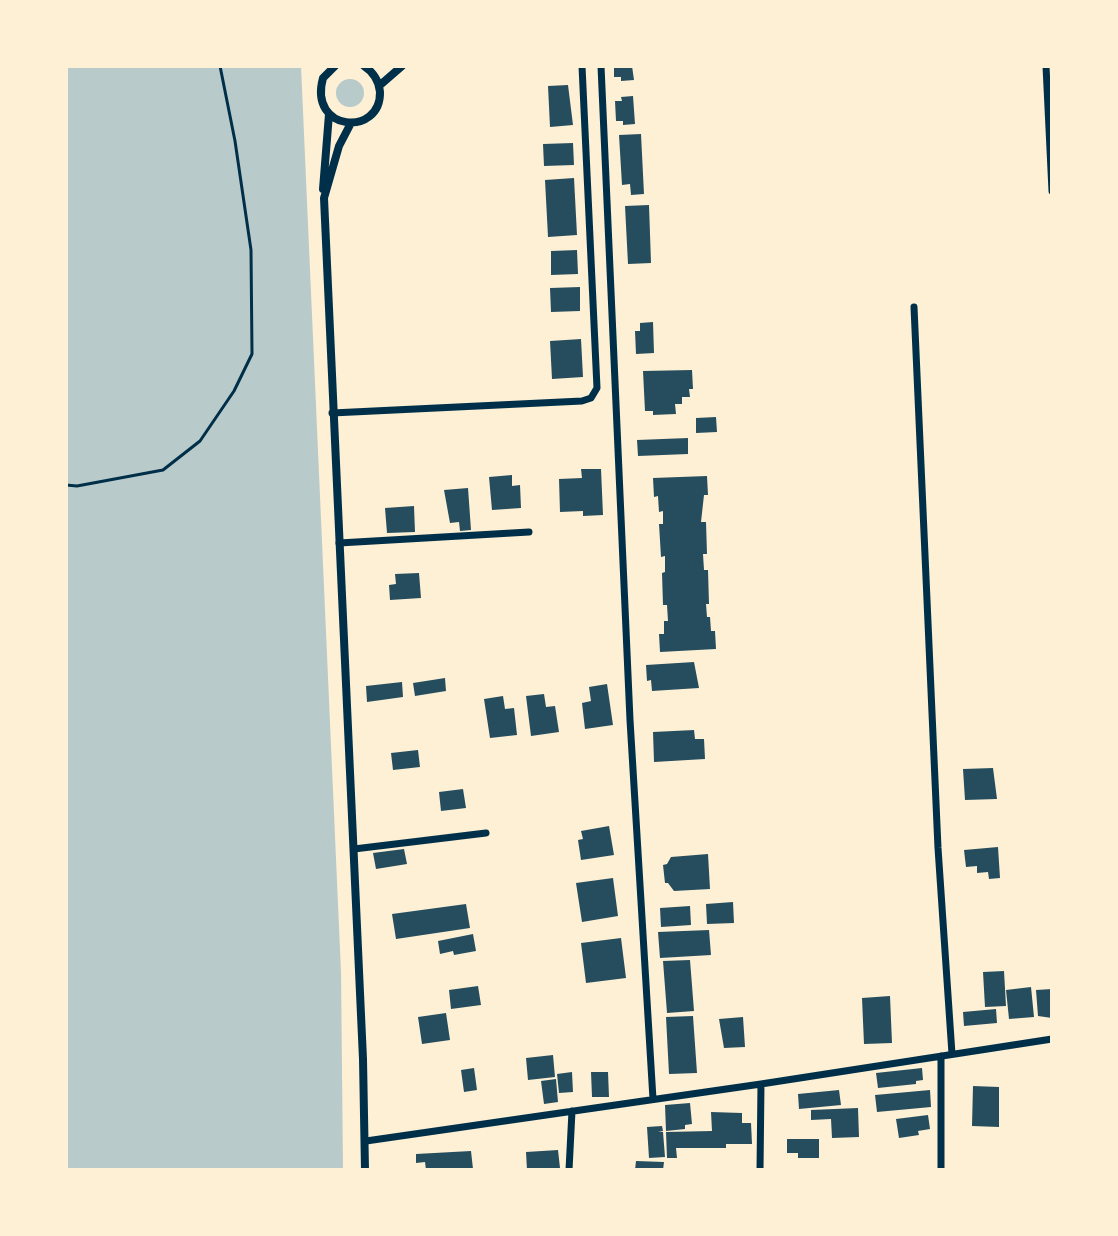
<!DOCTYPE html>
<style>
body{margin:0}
#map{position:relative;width:1118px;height:1236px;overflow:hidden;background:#fdf0d5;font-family:Roboto,sans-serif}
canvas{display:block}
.frame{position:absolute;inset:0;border:68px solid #fdf0d5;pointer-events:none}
</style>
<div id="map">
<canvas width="1118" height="1236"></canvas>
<div class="frame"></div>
</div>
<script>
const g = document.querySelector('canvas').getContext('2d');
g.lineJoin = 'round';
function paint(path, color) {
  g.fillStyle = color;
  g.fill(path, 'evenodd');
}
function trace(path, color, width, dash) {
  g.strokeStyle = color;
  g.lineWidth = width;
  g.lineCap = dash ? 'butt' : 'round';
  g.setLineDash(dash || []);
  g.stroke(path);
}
paint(new Path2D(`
 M66,66H301L341,972L343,1170H66Z
 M336 93a14 14 0 1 1 28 0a14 14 0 1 1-28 0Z`), '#b9caca');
paint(new Path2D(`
 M614,66H632L634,80L621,81V77H614Z
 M568,85L573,125L550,127L548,86Z
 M633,96L635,124L623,125V121H616L615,101H622L621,97Z
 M641,134L644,194L631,195L630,184L622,185L619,135Z
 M573,143L574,165L544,166L543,144Z
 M574,178L577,235L548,237L545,180Z
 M649,205L651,263L628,264L625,206Z
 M577,250L578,274L551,275V251Z
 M580,287V311L551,312L550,288Z
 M653,322L654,353L636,354L635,331H640V323Z
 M581,339L583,377L552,379L550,341Z
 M692,370L693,389H689L690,397H682V404H675L676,414L653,415V411H645L643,371Z
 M716,417L717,432L696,433V418Z
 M688,438V454L638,456L637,440Z
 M581,469H601L603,515L583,516V511L560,512L559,479L582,478Z
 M512,475V486L520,485L521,508L492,510L489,477Z
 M707,476L708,495H704L701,522H706L707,554H703L704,570H708L709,604H706L707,617H710L711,631H715L716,649L660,652L659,634H664V621H668L667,605H663L662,573L665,572V556L661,557L659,524H663V511L659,512L658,496L654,497L653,478Z
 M468,488L471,530L460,531L459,522L450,523L444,490Z
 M414,506L415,532L387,533L385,508Z
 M419,573L421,598L390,600L389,585L396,584L395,574Z
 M694,662L699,688L652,691L651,680L647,681L646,665Z
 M445,678L446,691L415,696L413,683Z
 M402,682L403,697L367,702L366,686Z
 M607,684L613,725L585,729L582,703L591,701L589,687Z
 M544,694L546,707L555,706L559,732L531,736L526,696Z
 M503,696L505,709L514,708L517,735L490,738L484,699Z
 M694,730L695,739H704L705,759L654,762L653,732Z
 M418,750L420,767L393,770L391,753Z
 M993,768L997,799L965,800L963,769Z
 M463,789L466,808L441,811L439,792Z
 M609,826L614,855L581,860L578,840L583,839L581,831Z
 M998,847L1000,878L989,879L988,872L977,873V866L966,867L964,850Z
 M404,849L407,864L376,869L373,853Z
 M708,854L710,889L674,891L668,883H665L663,865L667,864L671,857Z
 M613,878L618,916L582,922L576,883Z
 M733,902L734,923L707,924L706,904Z
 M466,904L470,928L396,939L392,914Z
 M690,906L691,925L661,927L660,908Z
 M709,930L711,955L660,958L658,932Z
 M473,934L476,951L454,955L453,951L440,954L438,941Z
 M621,938L626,978L586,983L581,943Z
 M690,960L694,1011L667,1013L663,961Z
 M1004,971L1006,1006L985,1007L983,972Z
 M478,986L481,1005L451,1009L449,990Z
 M1031,987L1034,1017L1009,1019L1006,990Z
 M1052,989V1018L1038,1016L1036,990Z
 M890,996L892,1043L864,1044L862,998Z
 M996,1009L997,1023L964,1026L963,1012Z
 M446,1013L450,1040L422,1044L418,1017Z
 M693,1016L697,1073L669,1074L666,1017Z
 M743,1017L745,1047L724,1048L719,1019Z
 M553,1055L555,1077L528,1080L526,1058Z
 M474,1068L477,1090L464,1092L461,1070Z
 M922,1068L923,1080L916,1081V1084L878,1088L876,1073Z
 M572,1072L573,1092L559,1093L557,1074Z
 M591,1072H608L609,1097H592Z
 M556,1079L558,1102L544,1104L541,1081Z
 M973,1086L999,1087V1127L972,1126Z
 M839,1090L841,1105L799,1109L798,1094Z
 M930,1090L931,1107L877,1112L875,1095Z
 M690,1103L692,1124L685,1125V1129L666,1131L665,1105Z
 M858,1108L859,1137L832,1138L831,1119L811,1120V1110Z
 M711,1112L742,1113V1123H751L752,1144H726V1148H676L677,1158H667L666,1132L712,1131Z
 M928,1115L930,1129L918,1131L919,1135L899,1138L896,1119Z
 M662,1126L663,1131L658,1132H663L665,1157L649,1158L647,1127Z
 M787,1139H819V1158H798V1153H787Z
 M558,1150L560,1168L527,1170L526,1152Z
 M471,1151L473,1169L426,1170L425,1162L416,1163V1154Z
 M636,1161L664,1162L663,1170H635Z`), '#264d5e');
trace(new Path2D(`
 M66,485L77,486L163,470L200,441L234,391L252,354L251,250L235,141L220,66`), '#003049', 3);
trace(new Path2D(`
 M601,66L630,720L653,1099
 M1046,66L1052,191
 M914,307L938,848L952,1054
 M332,413L582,401L591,398L597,388L582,66
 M339,543L529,532
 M354,849L486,833
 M366,1141L761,1084L1052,1039
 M569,1170L572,1111
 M760,1170L761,1084
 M941,1170V1056`), '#003049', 7);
trace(new Path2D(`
 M335,66L323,78C308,132 381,137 380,92C379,81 373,72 364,66
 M379,86L402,66
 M351,123L339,146L324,198L363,1059L365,1170
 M323,189L329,114`), '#003049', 8);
</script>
